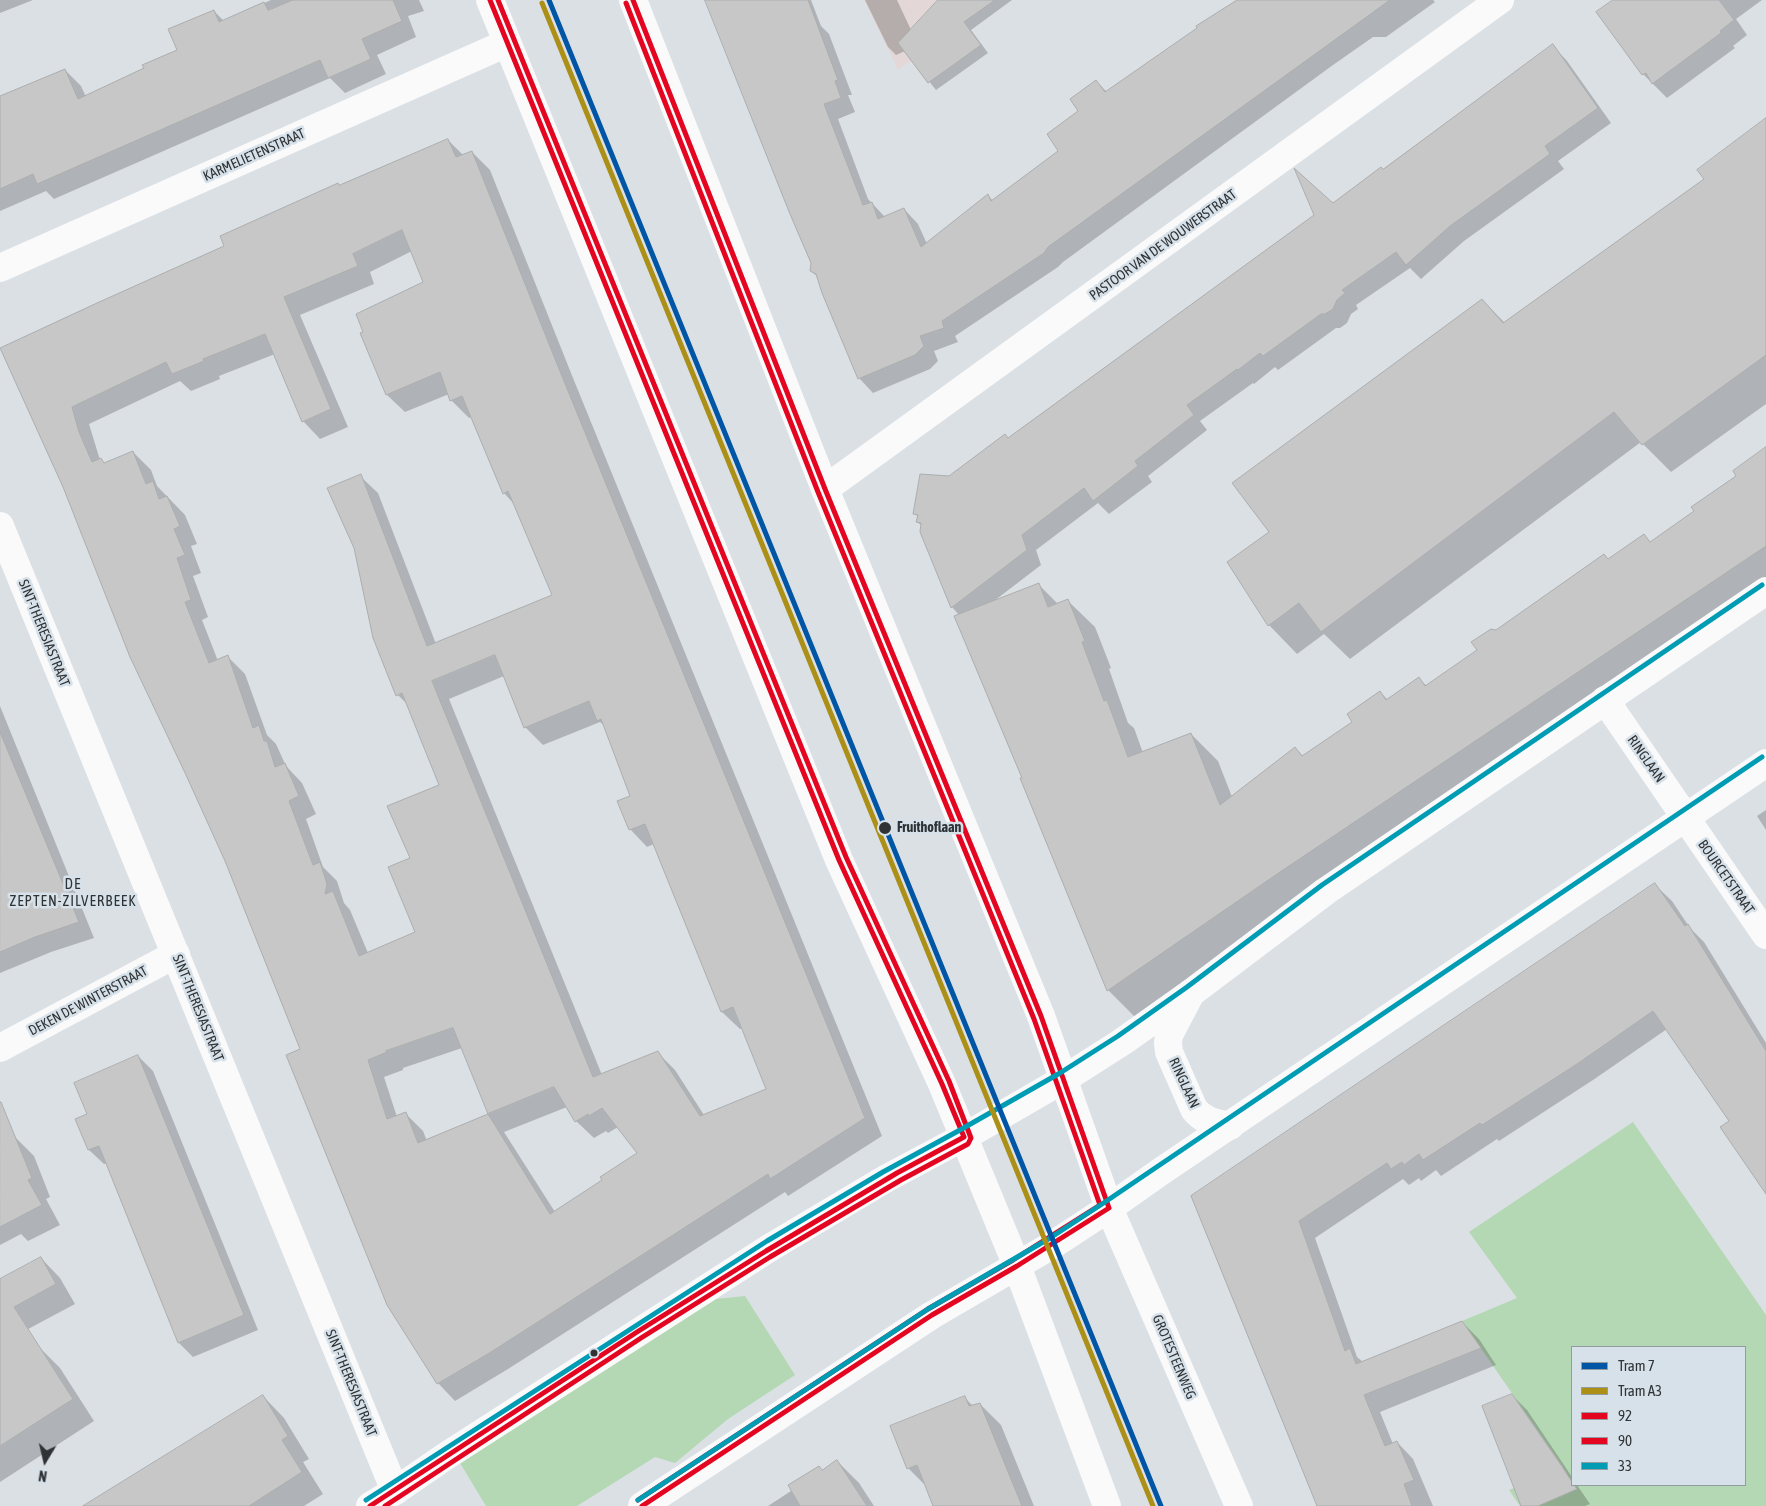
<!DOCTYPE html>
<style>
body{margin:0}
#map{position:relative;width:1766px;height:1506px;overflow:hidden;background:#dbe0e5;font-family:"Asap Condensed",sans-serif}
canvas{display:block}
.legend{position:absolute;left:1571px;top:1346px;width:175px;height:140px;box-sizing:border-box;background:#d7e1e9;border:1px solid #949ba1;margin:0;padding:6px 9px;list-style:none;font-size:15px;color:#2f3336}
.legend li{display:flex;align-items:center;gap:10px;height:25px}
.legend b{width:25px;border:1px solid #949ba1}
.north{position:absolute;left:20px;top:1436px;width:50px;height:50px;-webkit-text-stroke:4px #d7e1e9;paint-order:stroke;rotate:189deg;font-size:14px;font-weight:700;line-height:20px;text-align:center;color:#2f3336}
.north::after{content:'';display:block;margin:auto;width:18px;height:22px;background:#2f3336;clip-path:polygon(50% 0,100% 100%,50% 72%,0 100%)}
</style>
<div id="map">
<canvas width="1766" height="1506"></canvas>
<ul class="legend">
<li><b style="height:6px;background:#0056a4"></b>Tram 7</li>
<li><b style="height:6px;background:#ac8f16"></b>Tram A3</li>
<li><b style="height:6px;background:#e40521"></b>92</li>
<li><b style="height:6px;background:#e40521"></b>90</li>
<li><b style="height:6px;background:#009cb4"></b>33</li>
</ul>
<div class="north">N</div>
</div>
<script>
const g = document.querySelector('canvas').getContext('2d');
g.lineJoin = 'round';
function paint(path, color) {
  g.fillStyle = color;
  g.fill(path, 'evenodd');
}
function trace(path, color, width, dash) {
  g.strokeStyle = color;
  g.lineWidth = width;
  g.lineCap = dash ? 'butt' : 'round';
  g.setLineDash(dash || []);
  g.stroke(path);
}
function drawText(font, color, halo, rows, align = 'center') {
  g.font = font + ' "Asap Condensed",sans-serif';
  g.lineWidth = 5;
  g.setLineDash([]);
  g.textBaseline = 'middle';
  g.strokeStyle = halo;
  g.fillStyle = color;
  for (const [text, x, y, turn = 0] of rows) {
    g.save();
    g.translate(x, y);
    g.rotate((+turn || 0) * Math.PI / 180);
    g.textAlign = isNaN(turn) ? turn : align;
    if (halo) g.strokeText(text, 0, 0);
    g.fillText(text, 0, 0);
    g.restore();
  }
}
paint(new Path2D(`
 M864,0H995L898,70Z`), '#e3d7d7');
paint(new Path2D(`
 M1633,1122L1766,1315V1506H1520L1509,1490L1563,1467L1462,1321L1517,1298L1469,1232ZM1572,1347H1745V1485H1572Z
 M745,1296L795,1375L728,1419L675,1463L655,1457L577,1506H486L460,1463L716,1299Z`), '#b4d8b3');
paint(new Path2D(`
 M0,0H33L0,13Z
 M271,0H419L424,11L408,16L416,37L377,55L386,74L345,93L330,78L54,199L46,191L0,211V111L65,70L81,86L86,97L179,51L214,11L224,21Z
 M706,0H811L821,26L829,34L852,95H848L855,112L838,119L868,199L885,217L904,209L918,224L927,244L988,195L993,201L1060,152L1096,81L1107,92L1238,0H1433L1435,2L1386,37H1373L1333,65L1063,262L1058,267L955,336L958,342L934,351L938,361L930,369L873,393L859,378L819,278L811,271L813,262Z
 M865,0H897L911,30L940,0H1012L971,30L988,53L936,90L905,51L896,55L888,47Z
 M1616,0H1762L1736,19L1747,35L1733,46L1735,48L1667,98L1643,74Z
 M1553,46L1567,61L1611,123L1558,161L1564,169L1464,241L1421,279L1410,268L1356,305L1358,309L1351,314L1347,323L1340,328H1336L1278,370L1275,367L1254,384L1253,383L1200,421L1207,430L1148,476L1152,482L1109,514L1098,503L1036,550L1041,565L994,601L1039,585L1058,604L1067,600L1095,627L1111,668L1109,669L1128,723L1134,728L1143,753L1191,734L1218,761L1232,797L1295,748L1304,757L1354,722L1380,692L1388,700L1419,679L1427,686L1479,651L1496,631L1609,560L1644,535L1651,543L1695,512L1738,476L1766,449V592L1135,1017L1108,990L959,615L952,607L921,532L922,526L917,522L918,517L915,513L949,478L1008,439L1333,204L1383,171Z
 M1766,123V404L1671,472L1641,442L1350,659L1324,634L1297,654L1269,625L1228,563L1271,532L1482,300L1505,323L1705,180Z
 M448,140L464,156L472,152L490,170L573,378L882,1136L788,1196L785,1192L508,1369L455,1401L438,1383L301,1050L226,861L64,487L2,349L226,246L340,187ZM412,251L425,283L387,395L405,412L449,394L451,400L469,418L472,417L504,493L514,504L554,596L436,644L378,493L360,476L398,695L408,705L440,785L411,859L416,933L368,953L350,910L344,903L337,881L323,867L306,819L316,814L302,783L286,766L276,744L267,735L245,674L228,657L218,661L202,620L208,617L193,576L201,573L191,546L197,544L185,515L157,486L151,470L133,452L105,464L100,460L89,424L180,381L191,391L220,379L219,376L275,354L303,421L320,439L348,427L300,315L374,284L370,272ZM504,676L525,727L543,745L600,722L606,727L632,797L630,829L647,847L654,844L722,1012L740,1029L742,1028L767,1090L704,1115L675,1070L657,1052L602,1075L449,699ZM462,1048L489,1115L427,1141L423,1131L405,1113L397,1117L384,1077L403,1070V1068ZM567,1107L576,1121L594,1138L606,1131L608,1133L618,1127L639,1154L603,1181L555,1212L504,1132Z
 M0,706L94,938L51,952L0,973Z
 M1766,810V830L1757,816Z
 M1655,885L1672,901L1690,928L1704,942L1766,1043V1192L1730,1122L1667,1029L1593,1080L1499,1141L1497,1139L1441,1176L1436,1170L1421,1181L1419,1178L1409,1185L1403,1179L1315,1238L1357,1357L1363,1362L1462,1322L1479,1339L1496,1365L1380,1412L1393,1444L1397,1442L1413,1459L1433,1506H1319L1193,1197Z
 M138,1056L153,1071L258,1330L193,1357L179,1343L107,1163L104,1164L89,1150L77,1120L89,1115Z
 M0,1127L15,1137L34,1156L50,1197L46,1199L60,1225L28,1241L21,1234L0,1245Z
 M41,1258L60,1278L75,1304L0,1344V1280Z
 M38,1346L60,1368L94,1421L0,1482V1370Z
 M1512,1395L1527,1410L1572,1477V1485H1577L1590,1504L1585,1506H1522Z
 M263,1396L284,1418L309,1459L303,1462L323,1494L304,1506H85Z
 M965,1398L973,1406L980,1404L1001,1425L1034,1506H934L927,1487L908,1468Z
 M837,1461L859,1483L874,1506H768Z`), '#0003');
const building = new Path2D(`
 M293,0H393L402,21L362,39L371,59L328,78L320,60L37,184L33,174L0,189V96L65,69L78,99L144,68L142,65L177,50L168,29L214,10L219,22L264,2L268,10Z
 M705,0H808L838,80L835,81L841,98L824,104L863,205L872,202L878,219L904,208L921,247L988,194L991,201L1058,151L1047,134L1078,111L1070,99L1096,80L1105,92L1197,28L1196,26L1237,0H1390L1048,247L1044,253L942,321L944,328L920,336L924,346L915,355L858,379L822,293L816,274L810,271L811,263L790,214Z
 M938,0H995L964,22L981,45L928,83L898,43Z
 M1613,0H1719L1734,20L1720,31L1721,33L1652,84L1646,73L1642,75L1596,12Z
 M1553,44L1598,108L1545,146L1550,154L1450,226L1406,265L1396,252L1342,290L1345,293L1337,300L1333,309L1325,314H1321L1263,356L1260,353L1238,370L1237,369L1187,405L1194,415L1135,461L1138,466L1093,501L1084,488L1022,535L1027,550L951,608L920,532L921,523L916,522L918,515L913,514L920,474L949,476L1005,434L1008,438L1314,215L1294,168L1333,203L1381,167L1383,169Z
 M1766,118V355L1642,445L1614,412L1321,632L1299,603L1268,626L1227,562L1269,532L1232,483L1482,299L1503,323L1704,179L1697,170Z
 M448,139L456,157L472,151L555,359L865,1118L770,1179L768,1174L491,1352L437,1384L387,1305L286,1055L300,1049L225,861L186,775L130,657L63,487L0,348L97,303L224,246L220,236L338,183L339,185ZM402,230L423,282L356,314L363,332L360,333L386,395L440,372L450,401L462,396L503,494L508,491L552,595L427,646L361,474L327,488L354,548L373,638L396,696L402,693L439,785L387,806L410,858L388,867L415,932L359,956L333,891L325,894L327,884L320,862L313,865L289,801L299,796L285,763L275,767L267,741H264L259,725L253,728L228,655L209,663L185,602L191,600L177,558L185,555L174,529L180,526L167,496L159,499L153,481L146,484L133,451L104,463L101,458L92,462L79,432L72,407L166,362L172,374L204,361L203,359L265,334L302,422L331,409L284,297L358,266L353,254ZM495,655L524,728L589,701L597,721L601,719L630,796L617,801L629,830L645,824L721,1012L733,1007L766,1089L700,1116L658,1051L593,1077L432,681ZM453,1028L488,1114L418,1143L406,1112L387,1119L368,1060L387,1052L386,1051ZM554,1087L575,1122L588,1114L589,1116L602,1108L637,1153L600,1177L602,1180L550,1214L488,1114Z
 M1766,447V546L1280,872L1107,991L1020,778H1022L954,616L1039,583L1048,607L1068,599L1085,641L1082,642L1104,701L1107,700L1128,757L1191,733L1220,805L1295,747L1302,756L1352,722L1347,714L1380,691L1386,700L1419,677L1425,686L1477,650L1471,642L1491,629L1496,630L1604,554L1608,559L1644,534L1650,542L1694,511L1691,507L1736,476L1733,471Z
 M0,732L79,922L35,937L0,952Z
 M1655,883L1685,926L1688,924L1766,1051V1194L1720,1127L1729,1121L1653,1011L1577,1064L1482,1125L1480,1123L1423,1160L1419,1154L1404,1165L1402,1162L1391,1169L1387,1163L1299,1221L1345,1351L1350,1348L1356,1364L1462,1321L1481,1348L1364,1395L1385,1446L1397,1441L1414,1480L1404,1484L1412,1506H1317L1191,1196Z
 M138,1055L244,1315L178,1343L99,1146L88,1150L75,1119L87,1114L74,1083Z
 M0,1102H1L32,1178L28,1180L42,1205L0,1227Z
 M41,1257L56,1284L14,1307L73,1399L0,1446V1279Z
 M1512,1394L1563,1468L1572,1482V1485H1574L1577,1489L1538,1506H1521L1482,1406Z
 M263,1395L288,1436L282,1440L302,1472L249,1506H83Z
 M965,1396L969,1406L980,1403L1022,1506H933L917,1465L907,1469L890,1426Z
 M837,1460L867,1506H800L788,1485L819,1466L822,1470Z`);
paint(building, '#c7c7c8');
trace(building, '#acadad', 1);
trace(new Path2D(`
 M0,268L507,43
 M825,489L1500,0
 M0,526L395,1491
 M1605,700L1766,935
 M1191,993L1169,1035L1168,1043L1169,1052L1194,1109C1203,1121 1216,1123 1230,1126
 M0,1048L176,954`), '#fafafb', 28);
trace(new Path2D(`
 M370,1506L395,1491L446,1456L771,1247L887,1178L964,1137L1064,1079L1122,1042L1191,993L1326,891L1766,591
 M642,1506L932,1315L1054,1244L1109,1208L1163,1170L1766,763`), '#fafafb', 28);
trace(new Path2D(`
 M490,0L839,860L942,1084L1017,1266L1107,1506
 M633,0L825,489L1041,1016L1109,1208L1239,1506`), '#fafafb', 28);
trace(new Path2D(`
 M490,0L839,860L942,1084L964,1137
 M633,0L825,489L1041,1016L1109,1208
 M370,1506L637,1332L766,1251L897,1173L964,1137
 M642,1506L932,1315L1017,1266L1109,1208`), '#e40521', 5);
trace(new Path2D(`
 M626,3L818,492L1034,1019L1100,1205L1013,1260L928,1309L638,1500
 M385,1506L641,1338L770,1257L901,1180L968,1144L971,1138L949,1081L846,857L498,0`), '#e40521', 5);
trace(new Path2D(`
 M366,1500L767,1241L883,1172L960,1130L1060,1073L1118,1036L1187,987L1322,885L1762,585
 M638,1500L928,1309L1050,1238L1105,1202L1762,757`), '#009cb4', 5);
trace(new Path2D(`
 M549,0L1161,1506`), '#0056a4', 5);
trace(new Path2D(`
 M542,3L1153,1506`), '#ac8f16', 5);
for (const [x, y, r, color] of [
 [885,828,7,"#2f3336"],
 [594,1353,4.5,"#2f3336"]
]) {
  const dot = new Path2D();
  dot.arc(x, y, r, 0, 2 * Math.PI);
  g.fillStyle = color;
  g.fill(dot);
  trace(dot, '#d7e1e9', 2);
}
drawText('14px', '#2f3336', '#d7e1e9', [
 ["KARMELIETENSTRAAT",254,155,-24],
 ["PASTOOR VAN DE WOUWERSTRAAT",1163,245,-36],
 ["SINT-THERESIASTRAAT",44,633,68],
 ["RINGLAAN",1646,759,55],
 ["BOURCETSTRAAT",1726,877,55],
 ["DEKEN DE WINTERSTRAAT",88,1001,-28],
 ["SINT-THERESIASTRAAT",198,1008,68],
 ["RINGLAAN",1184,1083,65],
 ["GROTESTEENWEG",1174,1357,67],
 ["SINT-THERESIASTRAAT",351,1383,68]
]);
drawText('bold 14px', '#2f3336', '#d7e1e9', [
 ["Fruithoflaan",897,828]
], 'left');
g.letterSpacing = '1px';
drawText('15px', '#2f3336', '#d7e1e9', [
 ["DE",73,884],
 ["ZEPTEN-ZILVERBEEK",73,901]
]);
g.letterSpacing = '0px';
</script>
